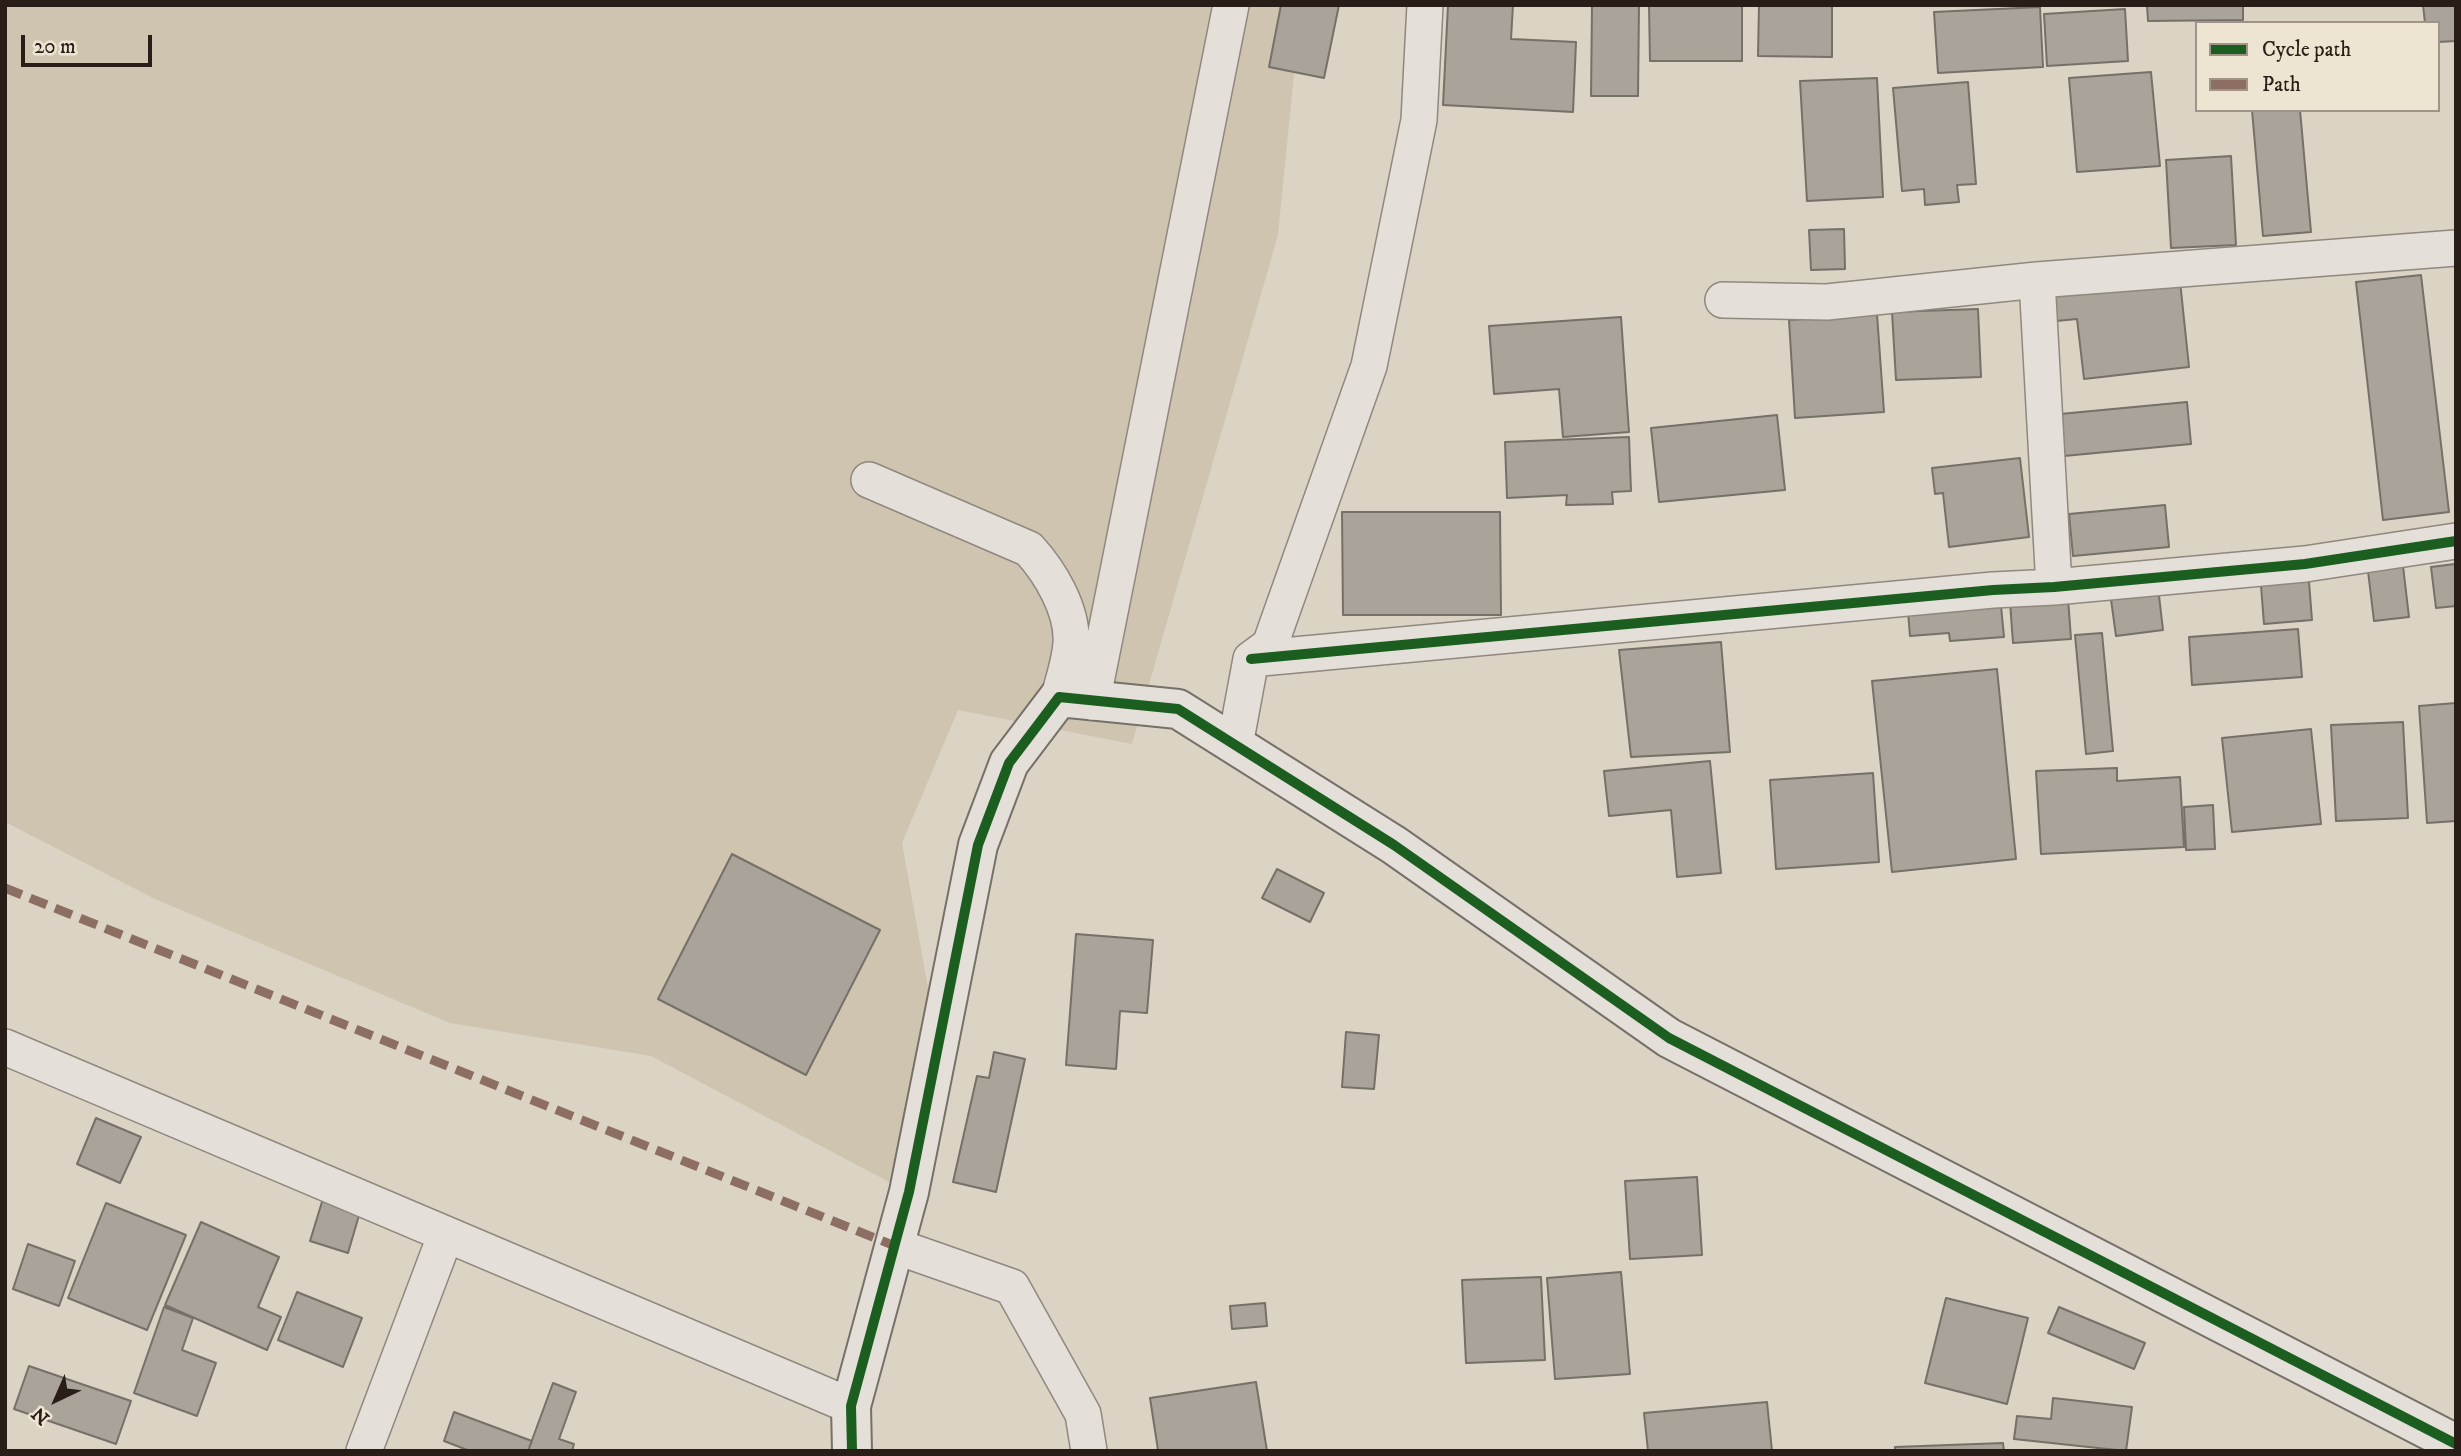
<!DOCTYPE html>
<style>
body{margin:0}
#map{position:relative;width:2461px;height:1456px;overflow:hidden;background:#dbd3c4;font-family:"IM FELL DW Pica",serif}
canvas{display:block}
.frame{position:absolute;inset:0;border:7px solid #281d17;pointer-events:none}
.legend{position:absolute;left:2195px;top:21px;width:245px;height:91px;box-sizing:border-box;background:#eee4d2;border:2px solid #9f9487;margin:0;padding:9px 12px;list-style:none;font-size:21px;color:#281d17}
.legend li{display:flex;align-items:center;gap:14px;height:35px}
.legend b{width:35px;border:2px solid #9f9487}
.north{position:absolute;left:21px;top:1365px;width:70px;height:70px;-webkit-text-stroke:5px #eee4d2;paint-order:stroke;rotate:224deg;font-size:19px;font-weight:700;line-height:28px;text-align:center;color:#281d17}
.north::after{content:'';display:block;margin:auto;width:24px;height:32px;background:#281d17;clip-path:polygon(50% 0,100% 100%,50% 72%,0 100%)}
.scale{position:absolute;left:21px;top:35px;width:131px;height:32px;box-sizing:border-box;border:4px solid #281d17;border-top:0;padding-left:9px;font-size:21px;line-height:24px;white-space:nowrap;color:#281d17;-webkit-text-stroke:5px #eee4d2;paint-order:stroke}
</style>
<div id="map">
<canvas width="2461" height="1456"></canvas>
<div class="frame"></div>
<ul class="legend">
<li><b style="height:9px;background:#1b5e20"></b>Cycle path</li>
<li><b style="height:9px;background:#8d6e63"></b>Path</li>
</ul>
<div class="north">N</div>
<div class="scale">20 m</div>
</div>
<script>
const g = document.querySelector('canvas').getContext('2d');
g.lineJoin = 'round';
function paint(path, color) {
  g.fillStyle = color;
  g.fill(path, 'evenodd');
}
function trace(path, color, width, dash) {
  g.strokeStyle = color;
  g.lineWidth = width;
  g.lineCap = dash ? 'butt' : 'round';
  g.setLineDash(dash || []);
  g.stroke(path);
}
paint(new Path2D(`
 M5,5H1301L1278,235L1132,744L958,710L902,843L937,1038L906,1191L651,1056L450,1023L157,900L5,822Z`), '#cfc4af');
const building = new Path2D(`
 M1281,5H1339L1324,78L1269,67Z
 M1448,5H1513L1511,39L1576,42L1573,112L1443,105Z
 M1592,5H1639L1638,96H1591Z
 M1649,5H1742V61H1650Z
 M1759,5H1832V57L1758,56Z
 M2147,5H2243V20L2148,21Z
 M2423,5H2456V41L2438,42V23H2425Z
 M2040,7L2043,67L1938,73L1934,12Z
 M2125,9L2128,61L2047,66L2044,14Z
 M2151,72L2160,166L2077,172L2069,78Z
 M1877,78L1883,197L1807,201L1800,81Z
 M1968,82L1976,184L1957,185L1959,202L1925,205L1924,189L1902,191L1893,88Z
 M2252,110H2300L2311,232L2263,236Z
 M2231,156L2236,245L2171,248L2166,160Z
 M1844,229L1845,269L1811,270L1809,230Z
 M2421,275L2449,512L2383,520L2356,282Z
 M2180,281L2189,367L2084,379L2077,319L2056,321L2053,295Z
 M1978,309L1981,377L1896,380L1892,312Z
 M1877,314L1884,412L1795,418L1789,320Z
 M1621,317L1629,432L1563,437L1559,389L1494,394L1489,326Z
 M2187,402L2191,444L2064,456L2060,414Z
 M1777,415L1785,490L1659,502L1651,428Z
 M1629,437L1631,491L1612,492L1613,504L1566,505L1567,495L1507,498L1505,442Z
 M2020,458L2029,537L1949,547L1943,493L1935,494L1932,468Z
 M2165,505L2169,547L2073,556L2069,514Z
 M1342,512H1500L1501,615H1343Z
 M2455,564L2456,606L2436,608L2431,567Z
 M2403,566L2409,617L2374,621L2368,571Z
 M2308,569L2312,620L2264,624L2260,573Z
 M2158,587L2163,630L2116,636L2110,592Z
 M2068,598L2071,639L2013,643L2010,602Z
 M2001,606L2004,637L1950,641L1949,633L1910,636L1908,612Z
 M2298,629L2302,677L2192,685L2189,637Z
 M2102,633L2113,751L2086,754L2075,635Z
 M1721,642L1730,752L1631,757L1619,650Z
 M1997,669L2016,859L1892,872L1872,681Z
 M2456,703V821L2427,823L2419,706Z
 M2403,722L2408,818L2336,821L2331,725Z
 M2311,729L2321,824L2232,832L2222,738Z
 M1710,761L1721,873L1677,877L1671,810L1609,816L1604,771Z
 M2117,768V781L2180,777L2184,847L2041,854L2036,771Z
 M1873,773L1879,862L1776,869L1770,780Z
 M2213,805L2215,849L2186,850L2184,807Z
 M732,854L880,930L806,1075L658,999Z
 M1277,869L1324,893L1310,922L1262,898Z
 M1076,934L1153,940L1147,1013L1120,1011L1116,1069L1066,1065Z
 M1346,1032L1379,1035L1374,1089L1342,1087Z
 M994,1052L1025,1059L996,1192L953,1182L977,1076L989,1078Z
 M96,1118L141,1137L120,1183L77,1164Z
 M1697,1177L1702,1255L1630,1259L1625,1181Z
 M325,1192L362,1205L348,1253L310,1241Z
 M106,1203L186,1235L147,1330L68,1298Z
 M201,1222L279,1257L258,1307L281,1317L267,1350L165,1305Z
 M28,1244L75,1261L59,1306L13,1289Z
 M1621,1272L1630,1374L1555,1379L1547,1278Z
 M1541,1277L1545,1360L1466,1363L1462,1280Z
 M297,1292L362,1318L343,1367L278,1340Z
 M1946,1298L2028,1318L2007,1404L1925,1383Z
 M1265,1303L1267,1326L1232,1329L1230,1306Z
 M164,1307L193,1318L182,1350L216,1363L197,1416L134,1393Z
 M2059,1307L2145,1343L2134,1369L2048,1333Z
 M29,1366L131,1401L116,1444L14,1409Z
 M1256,1382L1267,1451H1150L1158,1450L1150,1398Z
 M553,1383L576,1392L559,1439L574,1444L572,1451H528Z
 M2053,1398L2132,1407L2126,1451L2014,1439L2017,1416L2051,1419Z
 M1767,1402L1772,1451H1648L1644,1413Z
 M454,1412L532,1441L528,1451H470L444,1441Z
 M2003,1443L2004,1451H1895V1447Z`);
paint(building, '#a9a399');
trace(building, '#757068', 2);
const street = new Path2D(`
 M2037,280L2054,587
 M1723,300L1827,302L2037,280L2456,248
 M869,480L1029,549C1050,572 1073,610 1071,643C1070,661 1063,680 1059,697
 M1251,659L1993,590L2054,587L2305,564L2456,541
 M1092,702L1231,5
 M1235,745L1251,659L1270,645L1369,366L1419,120L1425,5
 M5,1047L851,1406
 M895,1246L1012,1287L1083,1414L1089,1451
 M364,1451L446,1234`);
const secondary = new Path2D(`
 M852,1451L851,1406L909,1192L978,845L1009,763L1059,697L1178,709L1394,845L1669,1038L2456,1444`);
trace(street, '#8f887f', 38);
trace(secondary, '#757068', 42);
trace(street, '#e4dfd8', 35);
trace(secondary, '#e4dfd8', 38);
trace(new Path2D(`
 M5,888L895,1246`), '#8d6e63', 9, [18, 9]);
trace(new Path2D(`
 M1251,659L1993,590L2054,587L2305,564L2456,541
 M852,1451L851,1406L909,1192L978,845L1009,763L1059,697L1178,709L1394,845L1669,1038L2456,1444`), '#1b5e20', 10);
</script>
